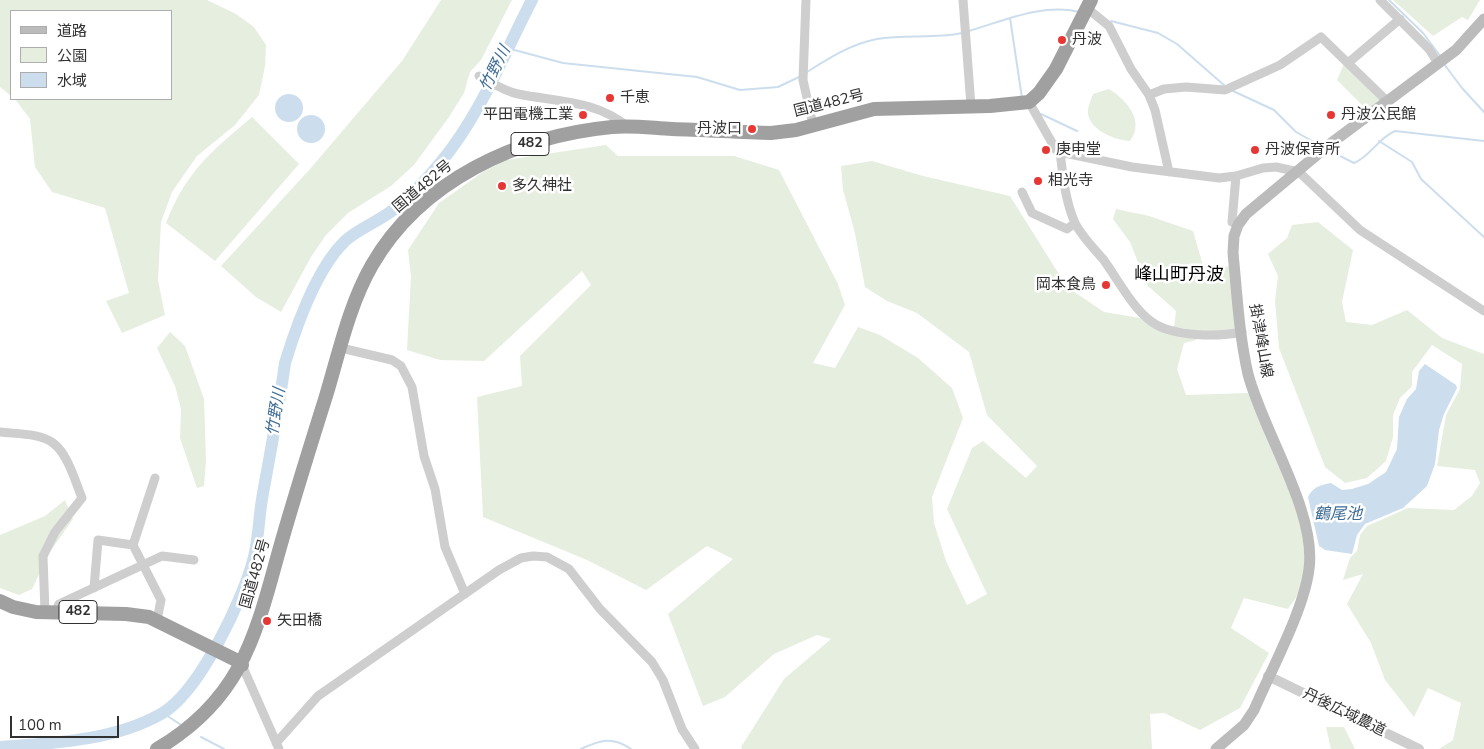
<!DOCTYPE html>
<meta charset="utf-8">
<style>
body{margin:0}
#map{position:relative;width:1484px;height:749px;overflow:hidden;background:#fff;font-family:"Nunito Sans","Noto Sans JP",sans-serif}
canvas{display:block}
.legend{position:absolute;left:10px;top:10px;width:162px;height:90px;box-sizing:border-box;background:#fff;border:1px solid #adadad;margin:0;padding:6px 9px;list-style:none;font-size:15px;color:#313131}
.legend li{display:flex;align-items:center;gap:10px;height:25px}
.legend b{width:25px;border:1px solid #adadad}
.scale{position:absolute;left:10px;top:716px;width:109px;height:22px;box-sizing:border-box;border:2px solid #313131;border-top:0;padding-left:6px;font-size:15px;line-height:18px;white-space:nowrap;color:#313131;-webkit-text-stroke:4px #fff;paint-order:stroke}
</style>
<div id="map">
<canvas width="1484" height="749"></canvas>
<ul class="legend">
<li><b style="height:6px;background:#bbb"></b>道路</li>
<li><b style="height:14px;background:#e6eee0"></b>公園</li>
<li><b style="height:14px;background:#ccdeed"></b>水域</li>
</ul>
<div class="scale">100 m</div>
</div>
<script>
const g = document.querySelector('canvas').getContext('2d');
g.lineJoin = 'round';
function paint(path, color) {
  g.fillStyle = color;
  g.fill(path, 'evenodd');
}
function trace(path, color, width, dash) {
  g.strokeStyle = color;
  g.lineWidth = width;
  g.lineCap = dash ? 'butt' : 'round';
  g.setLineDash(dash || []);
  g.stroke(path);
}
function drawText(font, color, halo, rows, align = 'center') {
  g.font = font + ' "Nunito Sans","Noto Sans JP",sans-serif';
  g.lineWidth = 5;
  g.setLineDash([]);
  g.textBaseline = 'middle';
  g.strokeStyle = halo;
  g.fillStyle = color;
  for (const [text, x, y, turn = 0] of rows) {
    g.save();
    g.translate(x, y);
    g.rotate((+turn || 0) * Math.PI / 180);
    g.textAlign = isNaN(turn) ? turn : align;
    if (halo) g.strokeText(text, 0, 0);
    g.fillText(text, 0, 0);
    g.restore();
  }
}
paint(new Path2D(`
 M0,0H207L236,14L254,27L266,45L265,66L259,95L235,125L197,156L172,192L161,222L158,280L165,315L122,333L106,301L129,293L105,208L52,192L35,167L30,119L15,99H171V11H11V96L0,87Z
 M441,0H512L481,60L470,72L464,93L449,117L414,165L391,186L348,213L326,235L311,257L281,312L256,297L221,266L310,169L402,61Z
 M1393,0H1480L1468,20L1462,17L1433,36Z
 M1344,64L1381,99L1367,110L1337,80Z
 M1109,89C1127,100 1145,121 1130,141C1115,140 1091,131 1088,114C1087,108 1091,100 1093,94Z
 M252,117L299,164L215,261L166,223C187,170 210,153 252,117Z
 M606,145L618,156H734L779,170L838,284L845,305L813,363L835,368L858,327L880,335L918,358L952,388L963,418L932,497L934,523L946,561L967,605L987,594L947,509L972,448L983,441L1026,478L1037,466L987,415L969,352L917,313L887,301L865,287L855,233L843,190L841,166L872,161L923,176L1010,196L1067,287L1104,312L1140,318L1161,330L1197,336L1196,340L1184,343L1177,369L1186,395L1248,393C1271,446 1321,531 1300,589C1298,596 1292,603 1288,609L1244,598L1231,628L1269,653L1240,708L1200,730L1164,713L1150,714L1152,749H742L741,747L784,679L831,639L817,635L774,654L725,697L703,706L668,614L733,559L707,546L646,590L587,560L483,517L477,397L522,386L520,356L591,285L582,271L484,361L440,360L407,350L411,276L408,250L439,203L483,172L506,160Z
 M1116,209L1149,216L1193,231L1204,269L1232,266L1236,330L1207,332L1174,327L1176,311L1147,285L1130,242L1113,219Z
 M1318,222L1353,250L1342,302L1346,322L1372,325L1407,310L1442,338L1484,354V749H1439L1453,740L1461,703L1428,688L1414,717L1385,680L1371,643L1347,604L1363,574L1343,580L1350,558L1357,551L1360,535L1367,526L1408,508L1454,510L1472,496L1480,483L1475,470L1437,466L1446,415L1460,389L1462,364L1432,345L1412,372V386L1400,398L1393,415V437L1386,461L1367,478L1345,483L1325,467L1279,348L1275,301L1278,276L1268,254L1287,238L1292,225Z
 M170,332L185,346L204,399L206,460L204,486L197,488L180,438L181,409L175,386L157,348Z
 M65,500L73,519L50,552L32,589L19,595L0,588V535L45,516Z
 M1326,727H1344L1355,749H1331Z`), '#e6eee0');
paint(new Path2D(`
 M275 108a14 14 0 1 1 28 0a14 14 0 1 1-28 0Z
 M297 129a14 14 0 1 1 28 0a14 14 0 1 1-28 0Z
 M1425,364L1456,385L1457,388L1444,414L1439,430L1435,464L1427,486L1403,508L1365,524L1357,535L1352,554L1325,550L1319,546L1308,497C1313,487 1320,485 1331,483L1342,490L1352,489L1368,484L1386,472L1397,449L1399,417L1407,399L1416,389L1419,371Z`), '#ccdeed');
trace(new Path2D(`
 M1389,0L1423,33L1441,57
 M1010,18L1022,98
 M1111,21L1158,33L1177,44L1225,86
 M969,31C1003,21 1043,3 1079,12
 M507,48L563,63L697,77L740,90L778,87L799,77
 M1444,64L1462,88L1484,112
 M807,72C829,58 851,44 877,39C905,34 934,39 962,33
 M1233,91L1274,110L1296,132L1321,146
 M1041,114L1077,131
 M1379,141L1412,162L1421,179L1484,237
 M1330,151L1354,163C1370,157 1378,138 1395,131L1484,141
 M163,713L181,725
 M201,737L224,749
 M581,749C600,740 612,736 631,749`), '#ccdeed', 2);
trace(new Path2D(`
 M0,747C54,743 113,741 161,714C199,693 244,598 254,557C259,536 259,514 263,493C271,450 279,407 285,363C296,327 317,268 345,241C359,228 378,222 393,210C410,197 427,179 441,162C480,115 504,54 532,0`), '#ccdeed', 12);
trace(new Path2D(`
 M806,0L803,80L813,125
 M963,0L971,106
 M1380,0L1429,49L1438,63
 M1088,9L1109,26L1131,69L1149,95L1155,110L1169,172
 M1348,63L1400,19
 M479,76C492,83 504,91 518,94C557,102 596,100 628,127
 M1149,95L1164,89L1186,87L1225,90L1280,65L1321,37L1387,101
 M1029,102L1056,150L1060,152L1132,167L1219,178L1236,176L1263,168L1276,167L1299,172L1360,230L1484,311
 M1060,152C1063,176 1065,200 1075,223C1082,237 1093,247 1103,259C1117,278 1133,309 1152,322C1173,337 1218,337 1242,332
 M1236,176L1232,222L1238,225
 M1022,192L1032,213L1067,229L1075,223
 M341,348L392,360L401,366L412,387L424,456L435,489L445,547L465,594
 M0,432C15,434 41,433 53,443C68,454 75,481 82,498L55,532L43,556L45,612
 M155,478L133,545L161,600L157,620
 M94,588L98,540L133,545
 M55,612L59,604L162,556L194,560
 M242,665L279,749
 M276,743L318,696L499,570L521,558L533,556L547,557L569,569L600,609L652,662L663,680L682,729L695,749`), '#cecece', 9);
trace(new Path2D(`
 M1268,676L1419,749`), '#cecece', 10);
trace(new Path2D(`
 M1216,749L1244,725L1254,710C1271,670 1304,610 1309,569C1317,512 1263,432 1248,374C1239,335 1237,293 1233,253L1234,236L1238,225L1246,214L1330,144L1456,50L1484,19`), '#bbb', 11);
trace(new Path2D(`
 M0,601L13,607L36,612L126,614L149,617L234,659L242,665
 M157,749C237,702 254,643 277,558C292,504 309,450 326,396C339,353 349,305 372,265C421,180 518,136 612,127C632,125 652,128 672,129C705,130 738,132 771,133L796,130L874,109L990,106L1029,102L1039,93L1056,69L1091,0`), '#a0a0a0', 14);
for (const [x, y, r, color] of [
 [1062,40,5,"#e73735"],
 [610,98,5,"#e73735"],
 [583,115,5,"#e73735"],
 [1331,115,5,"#e73735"],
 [752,129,5,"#e73735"],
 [1046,150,5,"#e73735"],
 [1255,150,5,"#e73735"],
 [1038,181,5,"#e73735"],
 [502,186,5,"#e73735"],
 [1106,285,5,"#e73735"],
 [267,621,5,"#e73735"]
]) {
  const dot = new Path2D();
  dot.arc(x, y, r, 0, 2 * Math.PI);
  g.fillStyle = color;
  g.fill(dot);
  trace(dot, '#fff', 2);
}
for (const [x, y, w] of [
 [530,144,38],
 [78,612,38]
]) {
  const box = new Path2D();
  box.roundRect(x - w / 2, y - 11.5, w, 23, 4);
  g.fillStyle = '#fff';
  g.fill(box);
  trace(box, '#313131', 1);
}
drawText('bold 14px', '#313131', null, [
 ["482",530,144],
 ["482",78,612]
]);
drawText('15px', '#313131', '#fff', [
 ["丹波",1072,40],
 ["千恵",620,98],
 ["平田電機工業",573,115,"right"],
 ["丹波公民館",1341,115],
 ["丹波口",742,129,"right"],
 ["庚申堂",1056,150],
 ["丹波保育所",1265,150],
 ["相光寺",1048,181],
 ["多久神社",512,186],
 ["岡本食鳥",1096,285,"right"],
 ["矢田橋",277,621]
], 'left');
drawText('15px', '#313131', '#fff', [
 ["国道482号",829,104,-14],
 ["国道482号",423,187,-40],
 ["掛津峰山線",1260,341,80],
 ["国道482号",256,574,-74],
 ["丹後広域農道",1344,713,26]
]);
drawText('italic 16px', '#3d6b95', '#fff', [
 ["竹野川",496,69,-63],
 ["竹野川",277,412,-81],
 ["鶴尾池",1338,515]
]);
drawText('18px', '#000', '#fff', [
 ["峰山町丹波",1179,276]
]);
</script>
